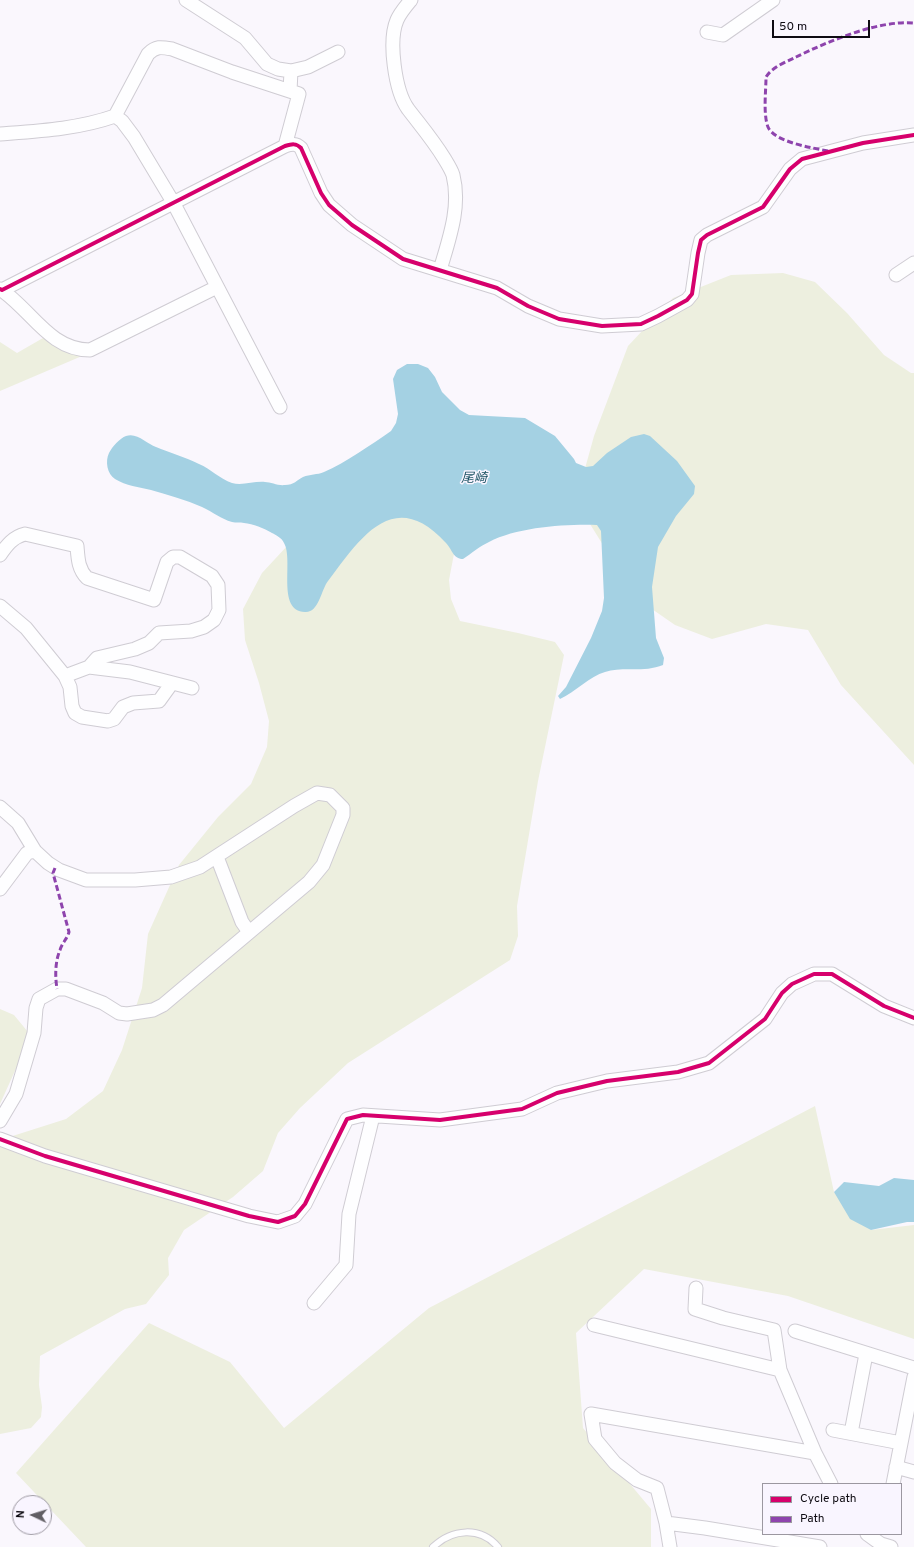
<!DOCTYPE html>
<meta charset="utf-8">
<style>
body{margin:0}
#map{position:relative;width:914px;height:1547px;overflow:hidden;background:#faf7fd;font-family:Overpass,sans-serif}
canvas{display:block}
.legend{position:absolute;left:762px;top:1483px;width:140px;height:52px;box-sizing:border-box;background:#f9f5ff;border:1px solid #9b97a0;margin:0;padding:5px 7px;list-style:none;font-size:12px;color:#0e0b12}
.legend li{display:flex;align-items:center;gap:8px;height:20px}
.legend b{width:20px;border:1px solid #9b97a0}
.north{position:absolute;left:12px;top:1495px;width:40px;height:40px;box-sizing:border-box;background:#f9f5ff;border:1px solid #9b97a0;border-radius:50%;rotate:274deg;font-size:11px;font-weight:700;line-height:16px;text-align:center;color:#0e0b12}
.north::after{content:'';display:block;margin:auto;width:14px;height:18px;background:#615e64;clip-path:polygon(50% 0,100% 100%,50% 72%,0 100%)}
.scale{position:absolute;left:772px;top:20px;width:98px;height:18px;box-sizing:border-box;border:2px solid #0e0b12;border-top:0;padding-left:5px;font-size:12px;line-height:14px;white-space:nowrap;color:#0e0b12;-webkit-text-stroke:3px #f9f5ff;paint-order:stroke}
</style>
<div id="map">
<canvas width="914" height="1547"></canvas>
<ul class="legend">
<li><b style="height:5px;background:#d6006c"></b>Cycle path</li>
<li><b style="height:5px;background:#8e44ad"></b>Path</li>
</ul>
<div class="north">N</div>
<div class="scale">50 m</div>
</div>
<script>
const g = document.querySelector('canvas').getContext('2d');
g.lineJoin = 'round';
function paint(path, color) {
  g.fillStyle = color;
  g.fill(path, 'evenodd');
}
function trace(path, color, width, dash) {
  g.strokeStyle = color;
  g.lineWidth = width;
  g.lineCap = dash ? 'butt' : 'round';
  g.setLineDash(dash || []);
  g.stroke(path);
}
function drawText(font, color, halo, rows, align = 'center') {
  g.font = font + ' Overpass,"Noto Sans JP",sans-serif';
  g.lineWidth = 3;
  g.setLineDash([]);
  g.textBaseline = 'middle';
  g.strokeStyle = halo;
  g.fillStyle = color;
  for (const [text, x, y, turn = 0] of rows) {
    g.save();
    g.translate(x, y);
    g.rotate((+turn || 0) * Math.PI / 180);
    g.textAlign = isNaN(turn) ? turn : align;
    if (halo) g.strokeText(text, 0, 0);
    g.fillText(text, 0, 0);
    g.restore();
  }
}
paint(new Path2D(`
 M783,273L815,282L847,313L884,355L911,373H914V765L841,685L808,630L766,624L712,639L675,625L636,598L585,516L581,483L594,436L628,346L673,298L731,275Z
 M43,338L82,356L0,391V342L17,353Z
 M358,490L461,517L449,580L451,599L460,621L518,633L555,642L564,655L538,781L517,906L518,936L510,960L348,1063L300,1108L278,1133L263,1171L233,1197L184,1230L168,1258L169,1275L146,1304L125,1309L40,1356L39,1385L42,1407L41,1417L31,1428L0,1434V1140L66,1119L103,1091L122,1050L142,988L148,934L179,865L218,817L251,784L267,747L269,721L259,683L245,640L243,609L262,573L301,531Z
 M0,1009L14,1015L28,1032L24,1051L0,1104Z
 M815,1106L834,1192L871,1230L914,1225V1339L788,1296L644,1269L576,1333L583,1428L651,1509V1547H86L16,1473L149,1323L230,1362L284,1428L429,1308Z`), '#edefdf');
paint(new Path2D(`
 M407,364H418L428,368L435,377L442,392L460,410L469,415L525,418L555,436L574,459L576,463L586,467L593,466L607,453L631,437L644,434L650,436L677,461L695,486L694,494L676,516L658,547L652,587L656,638L664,658L663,665C644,673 622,666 605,672C590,676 575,692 560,699L558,696L566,687L591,638L602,611L604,598L601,531L597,525C565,524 518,527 489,542C480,546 472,553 463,559C453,559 452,549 446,543C394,486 361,537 328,581C321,590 319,613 305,612C276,611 294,560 284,543C282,538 276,535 272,533C264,528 253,524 244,523C240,522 236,523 232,522C221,519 213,512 202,507C186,500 168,495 151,490C139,487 126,486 115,479C107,474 105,461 109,453C112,447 120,438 126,436C137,432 147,444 156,447C171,453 185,457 199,464C211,469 220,479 232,483C242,486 254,481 265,482C271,482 278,486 285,485C294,485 297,480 303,477C310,474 317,475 324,472C345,463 372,444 391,431L396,423L398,414L393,379L397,370Z
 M894,1178L914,1180V1222H907L871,1230L850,1219L834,1192L844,1182L879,1186Z`), '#a4d1e3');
const lane = new Path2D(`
 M433,1547C452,1529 480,1526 498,1547`);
const street = new Path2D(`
 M186,0L245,38L267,64L278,69L291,71L290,91
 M411,0C406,6 400,13 397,20C388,41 395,91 408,109C421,126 433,140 444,158C447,163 451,169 453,175C461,207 449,239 440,270
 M707,32L723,35L773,0
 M291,71L308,67L338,52
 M115,116L122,121L134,137L173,202L280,407
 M0,134C39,131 78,129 115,116L148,54C156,46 161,47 172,49L232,72L299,94L285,146
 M896,275L914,263
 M0,289C31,309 49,350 90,350L217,287
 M2,290L285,146C292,144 296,143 301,148L321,193L329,205L352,225L403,259L497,288L528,306L559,319L602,326L641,324L658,316L687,300L692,294L698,253L701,240L707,235L763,207L790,169L802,159L863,143L914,135
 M0,555C7,545 13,537 25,534L77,546C78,558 78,569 87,578L154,600L167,562L173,557H180L212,576L218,585L219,610L214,620L204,627L191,631L159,633L149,643L135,649L97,658L89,667L65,676
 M0,606L26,628L65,676L70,687L72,706L75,713L82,717L108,721L114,719L123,707L133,703L159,701L172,683
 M89,667L130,672L192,688
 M0,807L18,823L35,851L48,863L59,870L86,880H135L171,877L200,867L294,806L317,793L330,795L343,808V815L323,865L309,882L163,1005L153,1010L127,1014L119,1013L103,1003L66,989H57L39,999L36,1008L34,1033L16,1094L0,1121
 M217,857L242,922L249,932
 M0,889L27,853L35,851
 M0,1139L45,1156L249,1216L278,1222L295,1216L305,1204L347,1119L363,1115L440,1120L522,1109L557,1093L607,1081L678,1072L709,1063L765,1019L782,993L792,984L814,974H832L884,1006L914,1018
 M696,1288L695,1309L723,1318L774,1330L780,1370L815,1453
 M314,1303L346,1265L349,1214L373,1116
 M594,1325L780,1370
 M795,1331L914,1368
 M833,1430L901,1443
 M851,1433L866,1354
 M896,1467L914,1472
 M893,1484L914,1377
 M666,1523L670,1547
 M867,1534L881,1544L891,1547
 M820,1547L705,1528L666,1523L657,1488L637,1480L615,1463L595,1439L591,1414L815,1453L831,1484`);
trace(lane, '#cfccd3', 8);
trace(street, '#cfccd3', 15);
trace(lane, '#fefeff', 6);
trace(street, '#fefeff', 13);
trace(new Path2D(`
 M828,151C813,148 774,142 768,127C763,114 766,91 766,77C772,67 786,62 796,57C829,41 878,20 914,23
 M55,868L53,873L69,932C67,939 62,943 60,950C55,962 55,976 57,989`), '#8e44ad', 3, [6, 3]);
trace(new Path2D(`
 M0,289L2,290L285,146C292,144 296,143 301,148L321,193L329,205L352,225L403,259L497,288L528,306L559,319L602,326L641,324L658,316L687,300L692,294L698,253L701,240L707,235L763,207L790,169L802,159L863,143L914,135
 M0,1139L45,1156L249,1216L278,1222L295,1216L305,1204L347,1119L363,1115L440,1120L522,1109L557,1093L607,1081L678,1072L709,1063L765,1019L782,993L792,984L814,974H832L884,1006L914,1018`), '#d6006c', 4);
drawText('italic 13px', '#195061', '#f9f5ff', [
 ["尾崎",474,479]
]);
</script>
